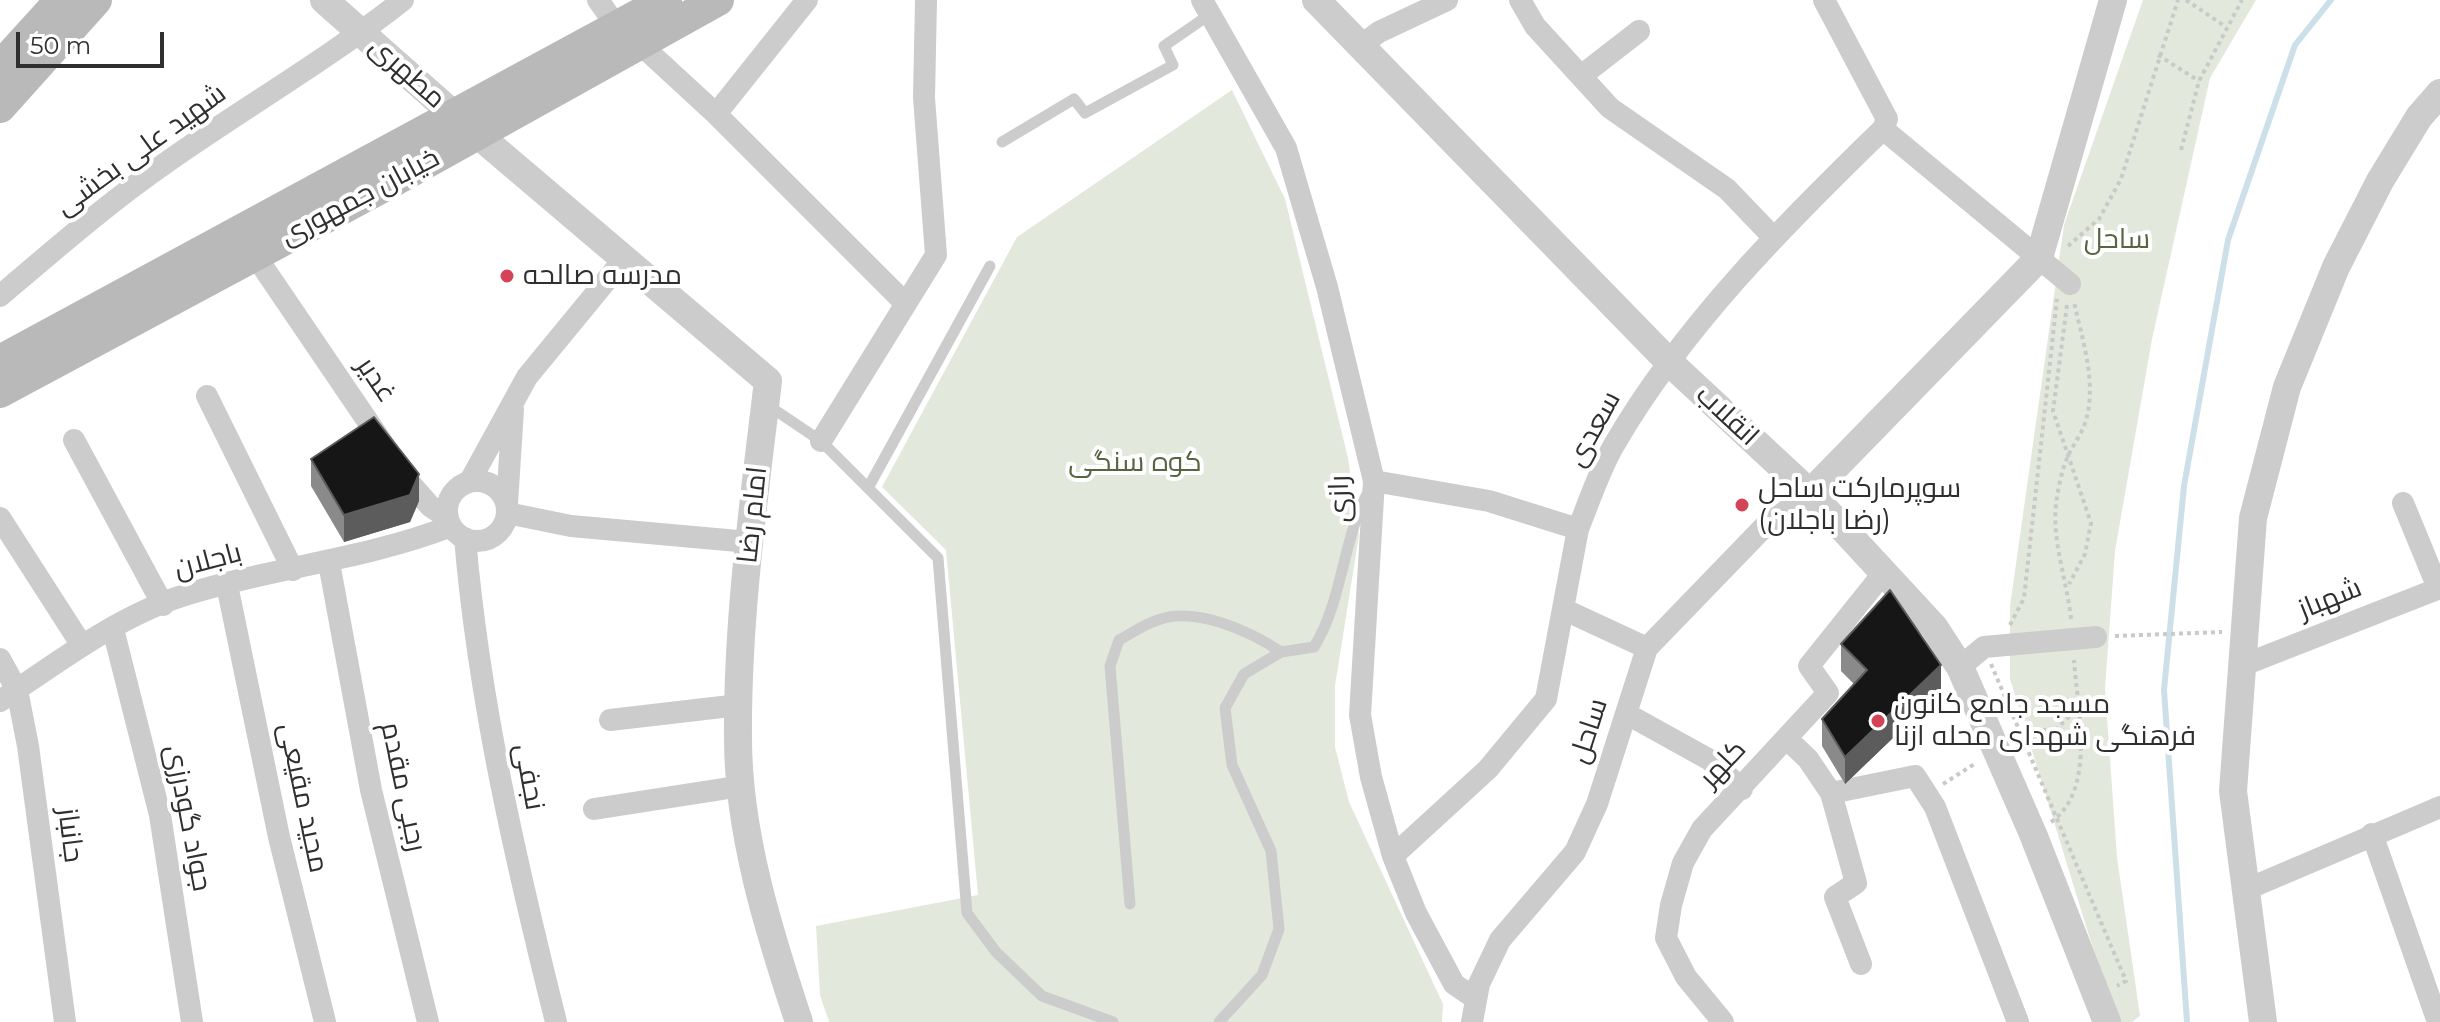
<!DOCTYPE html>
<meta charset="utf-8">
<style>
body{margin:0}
#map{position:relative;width:2440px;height:1022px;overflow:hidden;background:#fff;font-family:Montserrat,sans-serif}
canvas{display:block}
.scale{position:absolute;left:16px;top:32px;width:148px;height:36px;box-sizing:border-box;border:4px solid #2f2f2f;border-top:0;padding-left:10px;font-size:24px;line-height:28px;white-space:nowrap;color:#2f2f2f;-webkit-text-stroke:6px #fff;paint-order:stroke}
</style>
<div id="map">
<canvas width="2440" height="1022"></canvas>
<div class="scale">50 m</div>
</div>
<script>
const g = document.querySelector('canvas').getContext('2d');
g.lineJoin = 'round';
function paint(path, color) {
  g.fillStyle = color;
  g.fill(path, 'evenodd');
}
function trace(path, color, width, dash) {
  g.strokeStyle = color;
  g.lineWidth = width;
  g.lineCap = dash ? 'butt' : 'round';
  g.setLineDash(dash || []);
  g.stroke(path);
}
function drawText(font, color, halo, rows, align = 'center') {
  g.font = font + ' Montserrat,Cairo,sans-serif';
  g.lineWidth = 8;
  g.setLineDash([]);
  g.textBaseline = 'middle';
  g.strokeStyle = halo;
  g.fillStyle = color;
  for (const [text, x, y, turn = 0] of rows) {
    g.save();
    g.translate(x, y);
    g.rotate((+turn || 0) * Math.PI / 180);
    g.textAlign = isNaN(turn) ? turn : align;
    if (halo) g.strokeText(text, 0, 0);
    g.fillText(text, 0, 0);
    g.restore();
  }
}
paint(new Path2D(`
 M2143,0H2256L2210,78L2152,339L2115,551L2105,689L2117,857L2140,1016L2132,1022H2120L2090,939L2010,679V606L2064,225Z
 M1232,90L1285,199L1348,458L1359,535L1335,686V747L1349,802L1443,1004L1442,1022H829L820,995L816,926L978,895L946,550L882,487L1017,237Z`), '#e3e8dc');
trace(new Path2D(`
 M2187,1022L2164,690L2184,486L2228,240L2295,45L2331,0`), '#cde0e9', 6);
trace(new Path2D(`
 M2186,0L2226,27
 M2158,55L2199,81
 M2181,150L2199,81L2242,0
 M2068,246L2099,219L2121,179L2178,0
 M2067,305L2053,411L2091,523L2085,554L2069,584
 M2071,619C2067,580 2052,543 2056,504C2058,489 2062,469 2068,456C2073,445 2081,435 2085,423C2098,385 2082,339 2074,302
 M2010,625L2024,598L2057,299
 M2115,636L2222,632
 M1991,664L2126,981L2117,986
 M2055,730L2077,709
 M2018,731L2055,730L2082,746
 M1943,784L1976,763
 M2051,822C2097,790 2077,707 2074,660`), '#c9c9c9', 4, [4, 4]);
trace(new Path2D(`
 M1002,142L1074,99L1085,113L1173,65L1164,46L1209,15
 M766,404L821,441L938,558L967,913L996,952L1042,996L1113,1022
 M868,488L990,266
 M1130,904L1110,666L1119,640C1131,634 1144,624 1158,620C1195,606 1250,631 1281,652
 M1219,1022L1262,975L1279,929L1271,851L1232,765L1225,708L1244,674L1281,652L1314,647C1343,600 1342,541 1368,492`), '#ccc', 11);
trace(new Path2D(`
 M598,0L617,27
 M1202,0L1286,148L1327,287L1374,481L1360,715L1371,777L1393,856L1416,913L1454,984L1476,999
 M1520,0L1535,26L1610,108L1727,189L1774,238
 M640,44L716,114L904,302
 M1359,47L1379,32L1447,0
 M1581,76L1639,31
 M716,114L807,0
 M1883,129L2070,284
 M263,267L409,482L430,506L448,518
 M0,296C54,250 108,203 167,162C245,107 327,60 403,0
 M207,396L293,570
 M74,440L163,605
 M821,441L936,255L924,98L926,0
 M447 511a30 30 0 1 1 60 0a30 30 0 1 1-60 0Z
 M470,481L527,377L624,259
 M1374,481L1489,501L1578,529L1546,699L1488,769L1393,856
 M2403,503L2438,588
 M507,504L513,409
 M507,513L571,526L749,542
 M0,518L81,644
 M1578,529C1589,502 1599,471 1614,445C1683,326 1785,224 1883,129L1887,119L1824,0
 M465,538C479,703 516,862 556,1022
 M329,563L371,790L428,1022
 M227,585L279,837L325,1022
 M1565,610L1647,648
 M113,629L160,815L192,1022
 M0,659L17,690L28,746L65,1022
 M2241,666L2440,588
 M1960,667L1984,647L2096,637
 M0,701C58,662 118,616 185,595C272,567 364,560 451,526
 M1627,714L1710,760L1742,789
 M610,720L739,705
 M1787,739L1808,759L1831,793L1856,883L1835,897L1861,964
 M1831,793L1915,776L1935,807L2018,1022
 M594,809L742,786
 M2372,834L2438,1022
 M2245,890L2440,807
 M1472,1022L1479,984L1500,940L1575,852L1597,804L1647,648L1765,526L1810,493
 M1723,1022L1686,977L1666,938L1671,905L1683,863L1702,829L1828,693L1809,666L1885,571`), '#ccc', 22);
trace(new Path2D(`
 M324,0L453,114
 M1316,0L1669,362L1810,493L1934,627L1960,667L2033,834L2107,1022
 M477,134L768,381C754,499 737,619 738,738C738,833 769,932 799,1022
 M1810,493L2039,258L2113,0
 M2263,1022L2233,791L2253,518L2287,387L2336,267L2380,181L2419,117L2440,93`), '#ccc', 28);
trace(new Path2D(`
 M0,67L61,0
 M0,107L96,0
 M0,361L666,0
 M0,392L386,185L718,0`), '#b9b9b9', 32);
paint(new Path2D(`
 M311,459L419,501L410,522L344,542L311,486Z
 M1841,644L1941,692L1845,784L1822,746V719L1854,684L1841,671Z`), '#8a8a8a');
paint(new Path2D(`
 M419,474V501L410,522L344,542V515Z
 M1941,665V692L1845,784V757Z`), '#5c5c5c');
const building = new Path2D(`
 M374,417L419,474L410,495L344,515L311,459Z
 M1890,590L1941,665L1845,757L1822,719L1867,670L1841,644Z`);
paint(building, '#161616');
trace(building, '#5c5c5c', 2);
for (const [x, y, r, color] of [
 [507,276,8,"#d54356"],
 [1742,505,8,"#d54356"],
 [1878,721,8,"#d54356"]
]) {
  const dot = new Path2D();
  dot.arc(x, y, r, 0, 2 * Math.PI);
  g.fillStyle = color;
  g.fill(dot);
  trace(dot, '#fff', 3);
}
drawText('28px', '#2f2f2f', '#fff', [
 ["مطهری",407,73,42],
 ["شهید علی بخشی",141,150,-36],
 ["خیابان جمهوری",360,197,-28],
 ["غدیر",376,380,56],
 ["انقلاب",1727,416,43],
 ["سعدی",1594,429,-61],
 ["رازی",1340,499,-91],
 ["امام رضا",753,515,-84],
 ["باجلان",208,561,-15],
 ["شهباز",2330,599,-22],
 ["ساحل",1589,731,-72],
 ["کلهر",1723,764,-47],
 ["نجفی",529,777,80],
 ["رجبی مقدم",403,787,78],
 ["مجید مقیعی",303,798,78],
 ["جواد گودرزی",188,818,79],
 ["جانباز",70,835,83]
]);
drawText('28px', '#556741', '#fff', [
 ["ساحل",2117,240],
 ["کوه سنگی",1135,463]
]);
drawText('28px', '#2f2f2f', '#fff', [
 ["مدرسه صالحه",523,276],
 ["سوپرمارکت ساحل",1758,489],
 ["(رضا باجلان)",1758,521],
 ["مسجد جامع کانون",1894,705],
 ["فرهنگی شهدای محله ازنا",1894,737]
], 'left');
</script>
